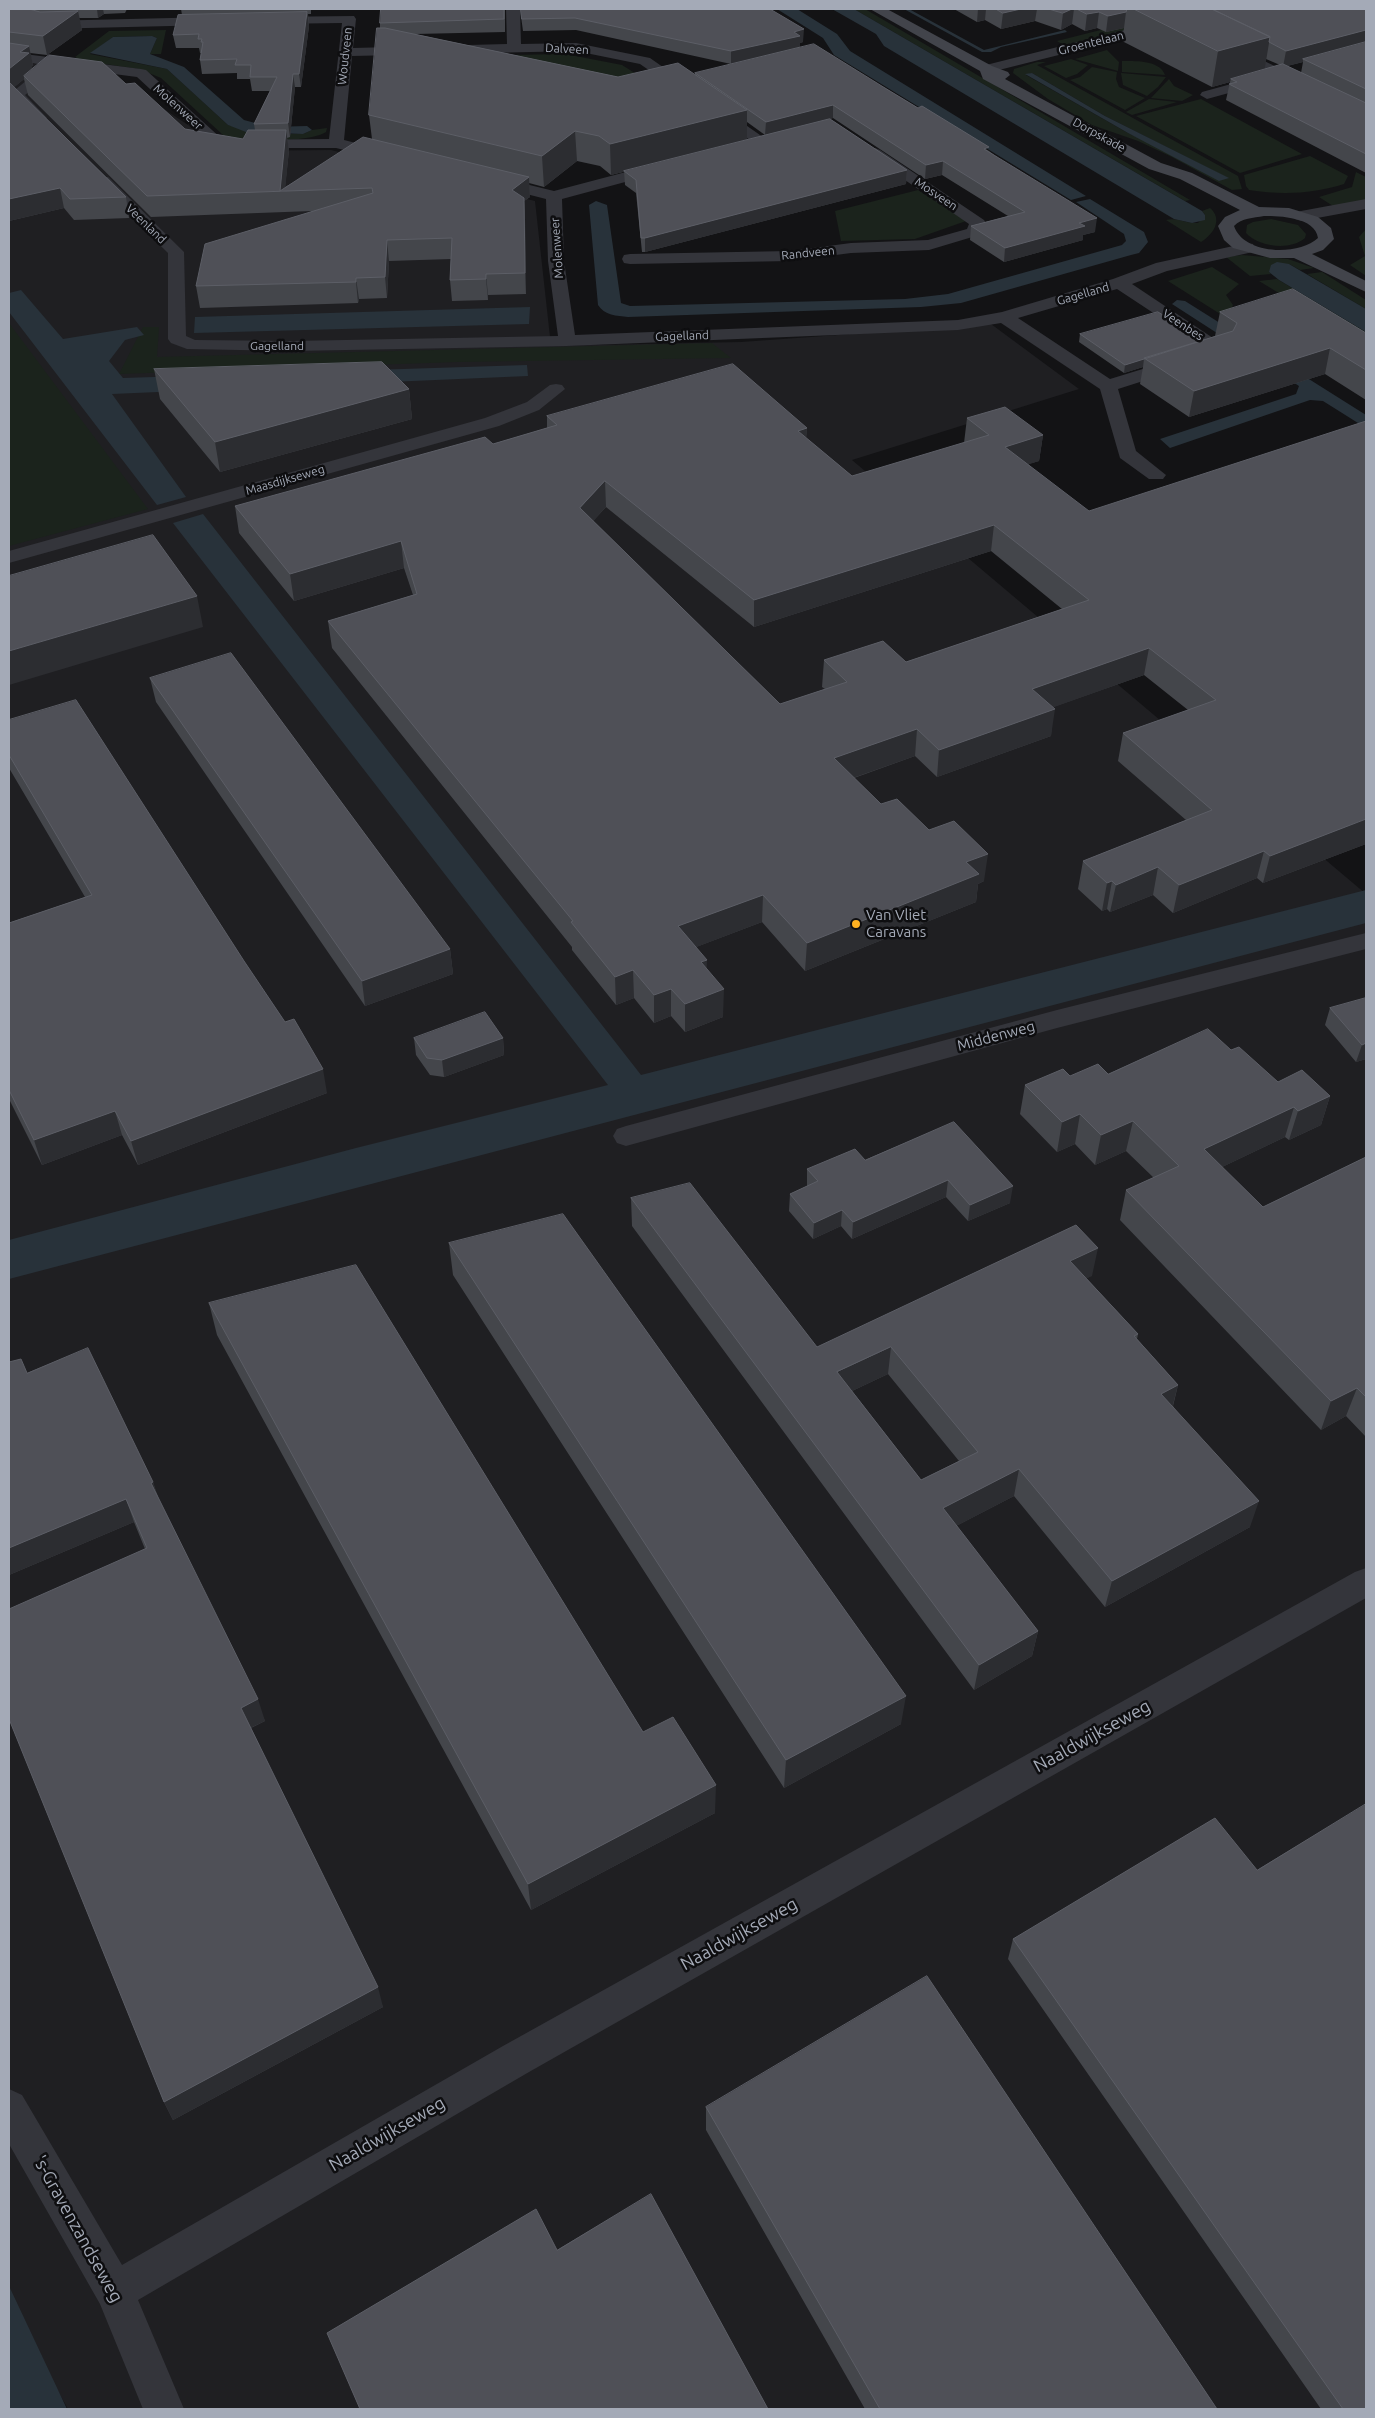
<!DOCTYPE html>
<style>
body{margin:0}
#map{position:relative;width:1375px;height:2418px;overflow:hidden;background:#131315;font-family:Ubuntu,sans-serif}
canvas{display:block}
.frame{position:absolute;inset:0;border:10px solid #a4aab7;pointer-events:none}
</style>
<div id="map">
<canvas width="1375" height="2418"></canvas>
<div class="frame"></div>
</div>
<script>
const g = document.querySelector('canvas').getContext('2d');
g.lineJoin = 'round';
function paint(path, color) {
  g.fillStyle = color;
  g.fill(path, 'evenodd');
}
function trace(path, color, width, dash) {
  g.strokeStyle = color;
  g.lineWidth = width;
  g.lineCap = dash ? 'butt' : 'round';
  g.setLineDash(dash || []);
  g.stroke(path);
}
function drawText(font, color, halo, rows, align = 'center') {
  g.font = font + ' Ubuntu,sans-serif';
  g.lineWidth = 5;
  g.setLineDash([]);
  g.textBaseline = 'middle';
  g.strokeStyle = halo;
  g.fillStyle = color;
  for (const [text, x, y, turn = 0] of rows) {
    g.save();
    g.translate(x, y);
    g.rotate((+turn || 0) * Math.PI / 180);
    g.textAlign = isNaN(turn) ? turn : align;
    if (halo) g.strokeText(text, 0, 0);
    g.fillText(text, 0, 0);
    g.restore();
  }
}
paint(new Path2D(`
 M9,61L110,73L227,151L331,150L535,201L551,346L741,342L991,324L1079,389L852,460L1366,894V2409H68L9,2305Z`), '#1f1f22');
paint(new Path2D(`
 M854,9H865L1190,200L1185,201Z
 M1156,16L1158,23L1065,46L1057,41Z
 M166,30L161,54H150L157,38L152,36L113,37L90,54L167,69L228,125L270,134H303L312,130L327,128L326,132C309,143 243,142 223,135L161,78L139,69L105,64L98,66L73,63L77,58L75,57L109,31Z
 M1107,50L1119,62L1118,71L1075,59Z
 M565,54L622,65L654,85L507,55Z
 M1071,59L1088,65L1077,74L1066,78L1044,66Z
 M1122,61C1135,61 1160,60 1165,75L1122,72Z
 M1037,62H1046L1037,65L1238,176L1242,189L1232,190L1172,157L1138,141L1092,125L1048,99L1013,73L1014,69ZM1032,73L1105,116L1228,178L1128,133L1026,75Z
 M1092,67L1117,72L1116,79L1119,87L1145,98L1125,110L1070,80L1080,77Z
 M1121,73L1166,77L1158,87L1147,96L1123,85Z
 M1169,79L1174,86L1193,95L1182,101L1151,98Z
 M1149,99L1177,102L1132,115L1126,112Z
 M1201,99L1302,154L1240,173L1136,116Z
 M1310,156L1348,176L1344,184C1312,194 1282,195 1249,190L1246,186L1244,175Z
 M1356,172L1366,177V200L1333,206L1319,197L1352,187Z
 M918,190L966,221L915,239L841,241L835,211Z
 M1210,208C1223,219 1214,234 1201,242L1166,220C1177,217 1187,224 1198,223L1205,215L1202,211Z
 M1271,219L1298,225L1306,234L1305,238C1290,251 1259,247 1246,233L1247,225L1253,222Z
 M1366,229V276L1350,265L1365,256L1359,237Z
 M1242,255L1288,259L1314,268L1300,270L1289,264L1269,272L1271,274L1250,276L1226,257Z
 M1212,267L1239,284L1226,295L1233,305L1228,316L1225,317L1168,281Z
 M1322,272L1366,300V309L1307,274Z
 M1277,279L1366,332V346L1259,281Z
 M9,323L148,509L9,546Z
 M143,327H159L157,357L712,343L731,358L457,362L119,374Z`), '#1b231c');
paint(new Path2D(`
 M777,9H797L837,34L850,51L1086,196L1071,200L834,55L823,38Z
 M832,9H854L1202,211L1205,215V220L1192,223L1174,219L884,46L876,34Z
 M904,9H909L984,50L1065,30L1067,32L1001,47L991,52H982Z
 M152,36L157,38L150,54L184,67L244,120L270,127L307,126L312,130L303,134L246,132L228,125L167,69L90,53L113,37Z
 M1032,73L1105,116L1229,178L1219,181L1128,133L1025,74Z
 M1090,199L1144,232L1148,242L1139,253L1131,255L961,303L921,307L628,317C617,316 604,315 598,305L589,205L596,201L607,205L621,303L630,306L905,299L948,294L1122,245L1126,241L1124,234L1076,202Z
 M1277,262L1289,264L1366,309V332L1279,280L1269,272L1271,265Z
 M21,290L63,339L137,327L144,335L125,340L109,361L123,378L527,365L528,376L112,394L186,497L157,505L9,312V293Z
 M1177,300L1185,301L1366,415V428L1323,401L1310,400L1170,448L1160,439L1296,394L1299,386L1172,304Z
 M530,307L529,324L194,333L195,317Z
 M203,514L641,1075L1366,890V923L9,1279V1240L356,1148L608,1085L173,523Z
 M9,2286L67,2409H9Z`), '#28323a');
paint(new Path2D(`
 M9,9L45,21L213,17L220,21L213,25L44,29L9,18Z
 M506,9H520L521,44L576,43L650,58L770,142L762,147L757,145L640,64L576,51L352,56L344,140L391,152L394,155L386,160L336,148H214L137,77L60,67L25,95L47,118L39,123L34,121L9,95L45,65L9,60V52L141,69L146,70L223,140L329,139L342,23L271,24L266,23L264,20L266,17L354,16L356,19L353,48L507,44Z
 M1209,9H1232L1230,12L987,73L980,69L982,66Z
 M1231,45L1366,110V120L1226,52L1224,49L1226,46Z
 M1264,75L1269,76L1271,79L1269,82L1207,99L1200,95L1202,92Z
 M875,148L880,150L984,220L986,223L979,235L929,250L851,253L790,261L630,264L624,263L622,259L624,255L630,254L790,251L851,243L928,240L967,229L969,224L870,156L867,153L870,150Z
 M660,163L668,168L666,171L562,199L564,261L575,335L958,320L1002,312L1113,279L1156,263L1247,243L1253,244L1255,248L1253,252L1167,271L1132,284L1231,350L1228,354L1118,389L1136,451L1166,475L1163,479H1149L1120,458L1100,389L1001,323L958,330L567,346L292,351L187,349L171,343L168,339V253L94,180L96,177H108L184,252L186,336L195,340L292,341L558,336L548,261L546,199L487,184L485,181L493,176L554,191ZM1117,289L1208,349L1110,379L1018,318Z
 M1366,199V209L1301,221L1295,219L1293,216L1295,213L1301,211Z
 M556,384L562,385L565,389L539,410L499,426L9,563V551L485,418L527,402L550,385Z
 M1366,933V949L1057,1028L626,1146L617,1143L613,1136L617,1129L626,1126L1057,1010Z
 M1366,1568V1598L529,2072L138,2300L184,2409H143L100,2304L9,2144V2089L22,2095L122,2265L503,2046L1355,1572Z`), '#34353b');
paint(new Path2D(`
 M870,9H887L992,66L1008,72L1010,75L1005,79L1161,163L1192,173L1259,207L1289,208L1318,217L1331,228L1334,239L1323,250L1312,254L1366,281V292L1294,258H1270L1233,248L1224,240L1218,226L1225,217L1240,210L1180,179L1149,169L983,79L980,71ZM1264,216C1280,216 1315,217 1318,238C1298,256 1244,255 1234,226C1242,218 1253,218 1264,216Z`), '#42444b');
paint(new Path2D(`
 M9,9H127L125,13L104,14L98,18H79L82,30L47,55L30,53L33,65L32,66V69L126,84L185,129L243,139L255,130L254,124L270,91H252L250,79H237V73L202,74L200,60L202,53H200L199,48H176L173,35L182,15L181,9H311V14H308L309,26L301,87H295L290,137L287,138L289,150L285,187L372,139L369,115L380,28V23L505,9V32L415,34L618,77L695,75V73L780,53L731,64L576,30L523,31L520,9H770L803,42L800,43V48L885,88L989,151L1095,232L1083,235V240L1004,262L970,240L971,226L1008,216L942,175L925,179L833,118L830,119L907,170L906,184L645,252H642L636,193L625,185L624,171L698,153L611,175L600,166L577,161L544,187L529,183L530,197L524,201L525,219L526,294L488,295V300L452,301L450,280L451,259L389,261L387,298L359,299L358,303L200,308L196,286L312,211L151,217L28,95L24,79L14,87L126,197L129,218L74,220L64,208L9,221ZM747,122L765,135L747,140Z
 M954,9H1366V173L1226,100L1230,82L1212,87L1122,41L1124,28L1106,32L1097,28L1085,31L1072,24L1061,30L1035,21L1001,29L985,20L977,22ZM1266,59L1280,65L1264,69ZM1303,62L1301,73L1287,66Z
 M1220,312L1366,333V400L1325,374L1189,417L1140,384L1143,367L1124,373L1079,342L1080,334L1204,340L1215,336Z
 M154,369L409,389L412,419L220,472L160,399Z
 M547,416L807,428L806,438L852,476L964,443L967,418L1043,435L1039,461L1028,464L1366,844L1263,883L1257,878L1173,913L1153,895L1110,912L1107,909L1102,911L1078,889L1083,861L1186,820L1118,761L1123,733L1188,710L1144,675L1053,707L1051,736L937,777L915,756L854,778L881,804L929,830L984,881L978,884L976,902L805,971L762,922L696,947L706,968L723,1017L685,1032L671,1016L654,1023L634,998L616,1005L572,950V947L332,648L328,621L413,595L404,568L294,601L239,533L235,506L493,444L547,428ZM606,507L754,627L991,551L1062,609L906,662L824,660L822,687L825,689L780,704L593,521Z
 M150,678L450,949L453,974L365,1006L156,702Z
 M9,720L327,1093L138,1165L122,1135L42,1165L9,1099V923L85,897L9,768Z
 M1366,998V1059L1356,1062L1325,1025L1330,1008Z
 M414,1038H503L504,1055L444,1077L430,1075L416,1055Z
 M1231,1050L1278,1082L1330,1096L1321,1125L1289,1140L1285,1137L1222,1167L1263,1207L1366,1157V1437L1346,1416L1321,1430L1120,1220L1126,1190L1154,1178L1126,1151L1095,1165L1075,1144L1057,1152L1020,1114L1025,1085L1070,1076L1108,1074Z
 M954,1122L1010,1203L968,1221L946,1197L852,1239L841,1226L813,1239L789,1211L790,1194L807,1186V1169L865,1160Z
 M631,1198L817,1347L1092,1276L1086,1278L1138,1334L1137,1339L1178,1385L1173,1406L1250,1527L1105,1607L1014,1496L956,1526L1038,1631L1032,1656L974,1690L632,1226ZM888,1374L959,1461L921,1480L852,1391Z
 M449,1243L901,1724L784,1788L453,1275Z
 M209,1303L643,1732L715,1813L531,1910L217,1335Z
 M9,1362L27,1373L153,1482L158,1498L265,1721L251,1728L383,2007L173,2120L164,2102L145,1549L134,1522L9,1575Z
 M1257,1870L1366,2409H1321L1008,1959L1013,1939Z
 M706,2107L1217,2409H865L706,2130Z`), '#44464b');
paint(new Path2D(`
 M97,9H103L104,14L98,18Z
 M978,9H986L985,20L977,22Z
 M1021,9H1037L1035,21L1001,29L1003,13Z
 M1072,9H1074L1072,24L1061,30L1063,13Z
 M78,11L82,30L47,55L43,36Z
 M307,12L309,26L301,87L299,74Z
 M1099,12L1097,28L1085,31L1087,14Z
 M1126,12L1124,28L1106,32L1108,16Z
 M804,29L803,42L800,43V48L731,64V51L794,32Z
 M1366,30V46L1303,59V62L1283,67L1286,51Z
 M1270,37L1264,73L1231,79L1230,82L1212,87L1218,51Z
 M29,46L33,65L32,66L33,72L24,76V79L10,91L9,93V69L20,52Z
 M293,74L295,87L290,137L288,123Z
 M833,105V118L765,135L766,122Z
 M747,110V140L611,175L610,144Z
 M286,130L289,150L285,191L280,192Z
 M575,131L577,161L544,187L542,156Z
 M943,161L942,175L925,179L926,165Z
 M907,170L906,184L645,252V238Z
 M529,177L530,197L524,201L525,219L526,294L525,273L512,190Z
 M60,188L64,208L9,221V199Z
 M1097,218L1095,232L1083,235V240L1004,262L1005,248L1079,223Z
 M387,240L389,261L387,298L385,277Z
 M486,274L488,295V300L486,279Z
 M356,278L359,299L358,303L356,282Z
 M1330,348L1325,374L1189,417L1194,391Z
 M1144,359L1143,367L1124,373L1125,365Z
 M409,389L412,419L220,472L215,442Z
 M807,428L805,454L798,431Z
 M1043,435L1039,461L1002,473L1005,447Z
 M605,481L606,507L581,534L580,508Z
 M994,525L991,551L754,627V600Z
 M401,541L404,568L294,601L290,574Z
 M197,596L203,627L9,685V651Z
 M1149,648L1144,675L1029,716L1032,689Z
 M1055,709L1051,736L937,777L939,750Z
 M917,729L915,756L833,785L834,758Z
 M1366,819V844L1263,883L1270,856Z
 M1264,851L1257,878L1173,913L1179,885Z
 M988,854L984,881L978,884L976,902L805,971L807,943L966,862Z
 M1158,867L1153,895L1110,912L1116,885Z
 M1112,881L1107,909L1102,911L1107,883Z
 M763,895L762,922L678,954V926Z
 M450,949L453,974L365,1006L362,981Z
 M707,960L706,988L701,962Z
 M633,970L634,998L616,1005L615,977Z
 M671,989V1016L654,1023V995Z
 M724,989L723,1017L685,1032V1004Z
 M503,1038L504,1055L444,1077L442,1060Z
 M1366,1043V1059L1356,1062L1362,1045Z
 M323,1069L327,1093L138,1165L131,1141Z
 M1330,1096L1321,1125L1289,1140L1298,1111Z
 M1294,1107L1285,1137L1197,1179L1204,1149Z
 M115,1111L122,1135L42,1165L34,1140Z
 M1080,1114L1075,1144L1057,1152L1062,1122Z
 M1133,1121L1126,1151L1095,1165L1101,1135Z
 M948,1180L946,1197L852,1239L853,1222Z
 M1013,1186L1010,1203L968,1221L970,1205Z
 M842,1210L841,1226L813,1239L814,1223Z
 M1098,1248L1092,1276L1065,1288L1070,1261Z
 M891,1347L888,1374L835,1399L837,1372Z
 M1178,1385L1171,1412L1161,1394Z
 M1357,1388L1346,1416L1321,1430L1331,1401Z
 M1019,1469L1014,1496L939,1535L943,1508Z
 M153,1482L161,1505L151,1483Z
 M126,1499L134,1522L9,1575V1548Z
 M1259,1501L1250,1527L1105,1607L1112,1581Z
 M1038,1631L1032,1656L974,1690L979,1665Z
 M906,1696L901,1724L784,1788L786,1760Z
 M258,1699L265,1721L248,1729L241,1708Z
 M716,1785L715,1813L531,1910L528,1884Z
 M378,1987L383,2007L173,2120L164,2102Z`), '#2c2d31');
const building = new Path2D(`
 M9,9H29L40,12L78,11L43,36L9,32Z
 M381,9H504V19L380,23Z
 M521,9H770L804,29L794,32L800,36L731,51L575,18L522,19Z
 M996,9H1021L1003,13Z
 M1049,9H1072L1063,13Z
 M1077,9H1127L1126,12L1108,16L1099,12L1087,14Z
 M1134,9H1212L1270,37L1218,51Z
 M1212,9H1366V30L1286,51L1269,42L1270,37Z
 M307,12L299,74H293L288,123L254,124L277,77H250L251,65H235L237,59L200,60L203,42H201L202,39H198L199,34L173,35L178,15Z
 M377,28H385L618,77L678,63L747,110L610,144L599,136L575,131L542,156L369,115Z
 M1366,42V89L1303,59Z
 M9,43L29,46L20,52L29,53L9,69Z
 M814,44L885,88L918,108L922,106L989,147L984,149L1097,218L1079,223L1085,226L1005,248L971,226L1025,212L943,161L926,165L833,105L766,122L695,73Z
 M49,55L102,62L126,84L135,83L185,129L243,139L248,130H286L280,191L363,137L529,177L512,190L524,198L525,273L486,274V279L450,280L452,238L387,240L385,277L356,278V282L196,286L205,244L373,193L372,188L147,196L24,76Z
 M1283,64L1366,103V154L1229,84L1237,82L1231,79Z
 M9,82L126,197L70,199L60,188L9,199Z
 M830,119L907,170L645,238H641L636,180L624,171Z
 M1293,289L1366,333V370L1330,348L1194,391L1144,358L1233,331L1237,323L1220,312Z
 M1158,312L1204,340L1125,365L1080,334Z
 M382,362L409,389L215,442L154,369Z
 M733,364L807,428L798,431L852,476L989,435L967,418L1005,407L1043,435L1005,447L1089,511L1366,421V819L1270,856L1264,851L1179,885L1158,867L1116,885L1112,881L1107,883L1083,861L1212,810L1123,733L1216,700L1149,648L1032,689L1055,709L939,750L917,729L834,758L881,804L897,799L929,830L954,821L988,854L966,862L979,874L807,943L763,895L678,926L707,960L701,962L724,989L685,1004L671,989L654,995L633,970L615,977L571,922L573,921L328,621L417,594L401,541L290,574L235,506L485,437L493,444L557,425L547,416ZM605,481L754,600L994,525L1089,600L906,662L883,641L824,660L847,682L780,704L580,508Z
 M153,535L197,596L9,651V576Z
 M231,653L450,949L362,981L150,678Z
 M76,700L244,961L285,1022L294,1019L323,1069L131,1141L115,1111L34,1140L9,1090V923L92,895L9,755V720Z
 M1366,998V1043L1362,1045L1330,1008Z
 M485,1012L503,1038L442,1060L427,1058L414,1038Z
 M1208,1029L1231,1050L1239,1047L1278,1082L1302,1070L1330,1096L1298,1111L1294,1107L1204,1149L1263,1207L1366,1157V1397L1357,1388L1331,1401L1126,1190L1179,1166L1133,1121L1101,1135L1080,1114L1062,1122L1025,1085L1063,1069L1070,1076L1098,1064L1108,1074Z
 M954,1122L1013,1186L970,1205L948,1180L853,1222L842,1210L814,1223L790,1194L818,1181L807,1169L855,1149L865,1160Z
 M690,1183L817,1347L1076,1225L1098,1248L1070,1261L1138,1334L1134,1336L1178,1385L1161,1394L1259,1501L1112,1581L1019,1469L943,1508L1038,1631L979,1665L631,1198ZM891,1347L978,1452L921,1480L837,1372Z
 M563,1214L906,1696L786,1760L449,1243Z
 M356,1265L643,1732L673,1717L716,1785L528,1884L209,1303Z
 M88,1348L153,1482L151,1483L258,1699L241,1708L378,1987L164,2102L9,1719V1609L147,1548L126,1499L9,1548V1362L21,1359L27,1373Z
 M1366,1804V2409H1343L1013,1939L1215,1818L1257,1870Z
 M927,1976L1217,2409H880L706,2107Z
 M651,2194L768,2409H360L327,2333L536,2209L557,2250Z`);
paint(building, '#4f5057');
trace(building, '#5c5e66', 1);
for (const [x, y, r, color] of [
 [856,924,5,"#ffb121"]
]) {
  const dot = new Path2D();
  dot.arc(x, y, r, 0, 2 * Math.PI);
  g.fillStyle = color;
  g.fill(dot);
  trace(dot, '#0e0e10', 2);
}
drawText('12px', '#a4aab7', '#0e0e10', [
 ["Groentelaan",1091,43,-14],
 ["Dalveen",567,49,3],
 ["Woudveen",345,56,-84],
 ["Molenweer",178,107,42],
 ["Dorpskade",1099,135,29],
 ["Mosveen",936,194,34],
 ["Veenland",146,224,44],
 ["Molenweer",557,248,-94],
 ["Randveen",808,253,-6],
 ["Gagelland",1083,294,-16],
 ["Veenbes",1183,325,33],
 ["Gagelland",682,336,-2],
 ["Gagelland",277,346],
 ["Maasdijkseweg",285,480,-16]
]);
drawText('15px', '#a4aab7', '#0e0e10', [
 ["Van Vliet",866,915],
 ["Caravans",866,932]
], 'left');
drawText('15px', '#a4aab7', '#0e0e10', [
 ["Middenweg",996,1036,-15]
]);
drawText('18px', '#a4aab7', '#0e0e10', [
 ["Naaldwijkseweg",1092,1736,-29],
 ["Naaldwijkseweg",739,1934,-29],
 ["Naaldwijkseweg",387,2134,-30],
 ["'s-Gravenzandseweg",78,2229,61]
]);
</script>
